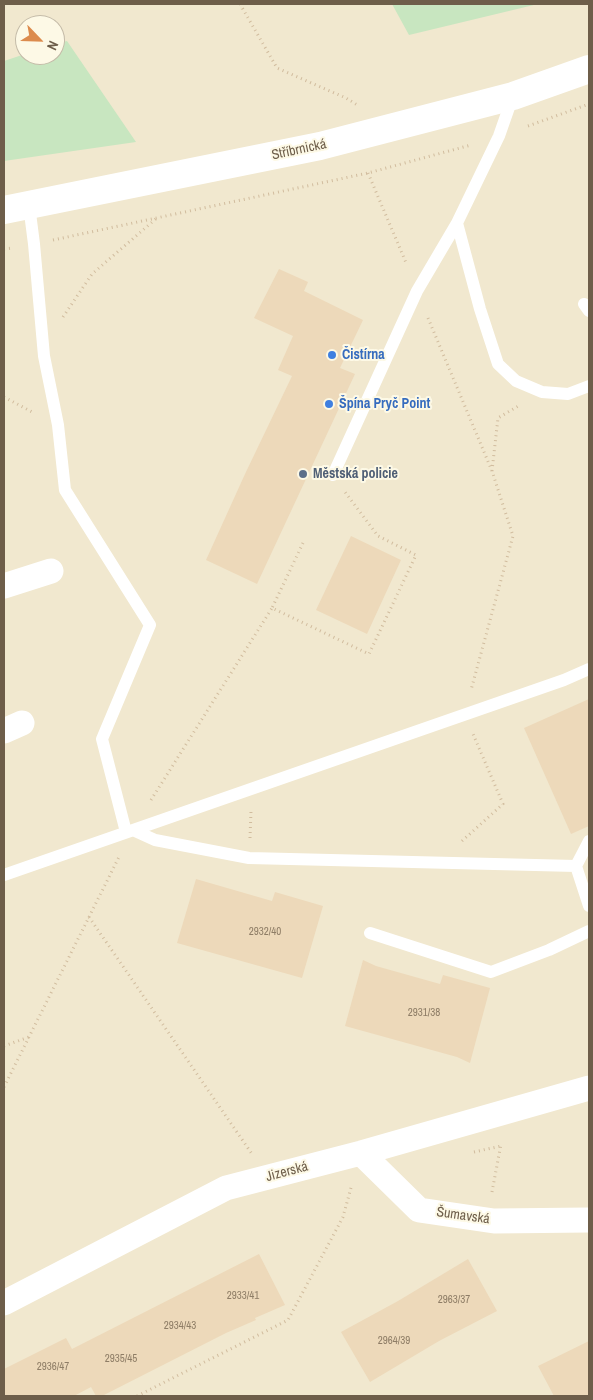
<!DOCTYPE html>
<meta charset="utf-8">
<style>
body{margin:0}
#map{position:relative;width:593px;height:1400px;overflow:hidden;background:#faf5e0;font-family:"Archivo Narrow",sans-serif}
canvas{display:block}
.frame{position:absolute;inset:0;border:5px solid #6e5e4a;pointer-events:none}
.north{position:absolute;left:15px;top:15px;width:50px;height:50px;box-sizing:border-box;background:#fdf9e6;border:1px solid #c4bba8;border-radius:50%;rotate:114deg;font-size:14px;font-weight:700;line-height:20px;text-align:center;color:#6e5e4a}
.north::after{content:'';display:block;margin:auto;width:18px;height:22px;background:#dc8b4d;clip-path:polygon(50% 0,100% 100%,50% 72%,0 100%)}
</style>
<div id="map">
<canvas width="593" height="1400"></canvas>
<div class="frame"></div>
<div class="north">N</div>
</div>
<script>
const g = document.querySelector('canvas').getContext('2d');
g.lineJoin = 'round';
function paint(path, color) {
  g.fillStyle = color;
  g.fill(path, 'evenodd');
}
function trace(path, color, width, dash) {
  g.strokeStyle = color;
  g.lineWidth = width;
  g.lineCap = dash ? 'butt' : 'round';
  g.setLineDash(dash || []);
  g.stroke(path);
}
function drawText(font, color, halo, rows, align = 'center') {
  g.font = font + ' "Archivo Narrow",sans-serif';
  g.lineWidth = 4;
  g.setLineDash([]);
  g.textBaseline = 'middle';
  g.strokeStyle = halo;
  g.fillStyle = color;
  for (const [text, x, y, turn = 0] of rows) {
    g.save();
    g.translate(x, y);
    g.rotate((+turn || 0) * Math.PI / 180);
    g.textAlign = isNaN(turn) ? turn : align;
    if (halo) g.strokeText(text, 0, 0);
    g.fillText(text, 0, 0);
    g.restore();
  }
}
paint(new Path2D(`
 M4,4H589V1396H4ZM25,25H55V55H25Z`), '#f1e8cf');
paint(new Path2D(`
 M392,4H538L409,35Z
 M67,41L136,142L4,161V61L25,54L55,55V44Z`), '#c8e6c0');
paint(new Path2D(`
 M279,269L308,282L304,291L363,320L340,368L355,374L257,584L206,560L245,474L292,376L278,370L293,336L254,318Z
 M351,536L401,560L367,634L316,610Z
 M589,699V826L571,834L524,728Z
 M196,879L272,901L275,892L323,906L302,978L177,943Z
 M363,960L376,966L440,984L443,975L490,988L470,1063L457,1057L345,1026Z
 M259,1254L285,1305L255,1318L256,1320L226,1333L102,1396H96L91,1387L74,1396H4V1369L66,1338L72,1349Z
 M468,1259L497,1311L439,1341L370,1382L341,1332L398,1301Z
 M589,1341V1396H554L538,1366Z`), '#edd9ba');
trace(new Path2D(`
 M240,4L277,68L346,98L359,106
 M528,126L589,104
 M368,173L407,265
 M53,240L368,173L471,145
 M4,249L13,248
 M63,317L92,274L158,217
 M428,318L492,471L513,536L471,690
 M4,397L34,413
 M492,471L498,418L520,405
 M303,543L272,608L369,654L416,555L378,536L345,492
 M151,800L272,608
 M250,838L251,811
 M462,841L503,804L473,734
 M89,917L252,1154
 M4,1046L29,1037
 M4,1087L119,857
 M474,1152L501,1146
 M492,1192L501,1144
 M137,1396L288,1320L343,1217L352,1184`), '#d1bc9e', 3, [1, 4]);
trace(new Path2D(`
 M29,205L34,244L44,356L58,425L65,490L150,625L102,739L126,832
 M457,223L480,309L498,364L516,381L542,392L568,394L589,386
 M584,304L589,311
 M333,475L417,291L457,223L499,136L513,96
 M133,830L155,840L249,858L576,866
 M589,841L576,866L589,906
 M4,875L564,680L589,669
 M370,933L491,972L549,950L589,931`), '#fff', 12);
trace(new Path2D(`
 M4,586L51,571
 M4,731L22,723
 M361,1153L419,1210L494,1221L589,1220
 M4,1303L226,1188L361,1153L589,1088`), '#fff', 25);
trace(new Path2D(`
 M4,210L320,146L513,96L589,69`), '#fff', 28);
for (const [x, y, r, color] of [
 [332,355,5,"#3f7fe0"],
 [329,404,5,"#3f7fe0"],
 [303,474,5,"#5c6f8a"]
]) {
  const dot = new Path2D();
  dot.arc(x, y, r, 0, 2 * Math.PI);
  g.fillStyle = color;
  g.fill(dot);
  trace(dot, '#fdf9e6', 2);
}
drawText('11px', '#8e7d66', null, [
 ["2932/40",265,932],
 ["2931/38",424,1013],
 ["2933/41",243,1296],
 ["2963/37",454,1300],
 ["2934/43",180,1326],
 ["2964/39",394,1341],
 ["2935/45",121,1359],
 ["2936/47",53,1367]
]);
drawText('14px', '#6e5e4a', '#fdf9e6', [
 ["Stříbrnická",299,150,-12],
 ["Jizerská",287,1172,-15],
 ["Šumavská",463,1216,8]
]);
drawText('bold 14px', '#366cbe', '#fdf9e6', [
 ["Čistírna",342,355],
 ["Špína Pryč Point",339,404]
], 'left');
drawText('bold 14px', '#4e5e75', '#fdf9e6', [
 ["Městská policie",313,474]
], 'left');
</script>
